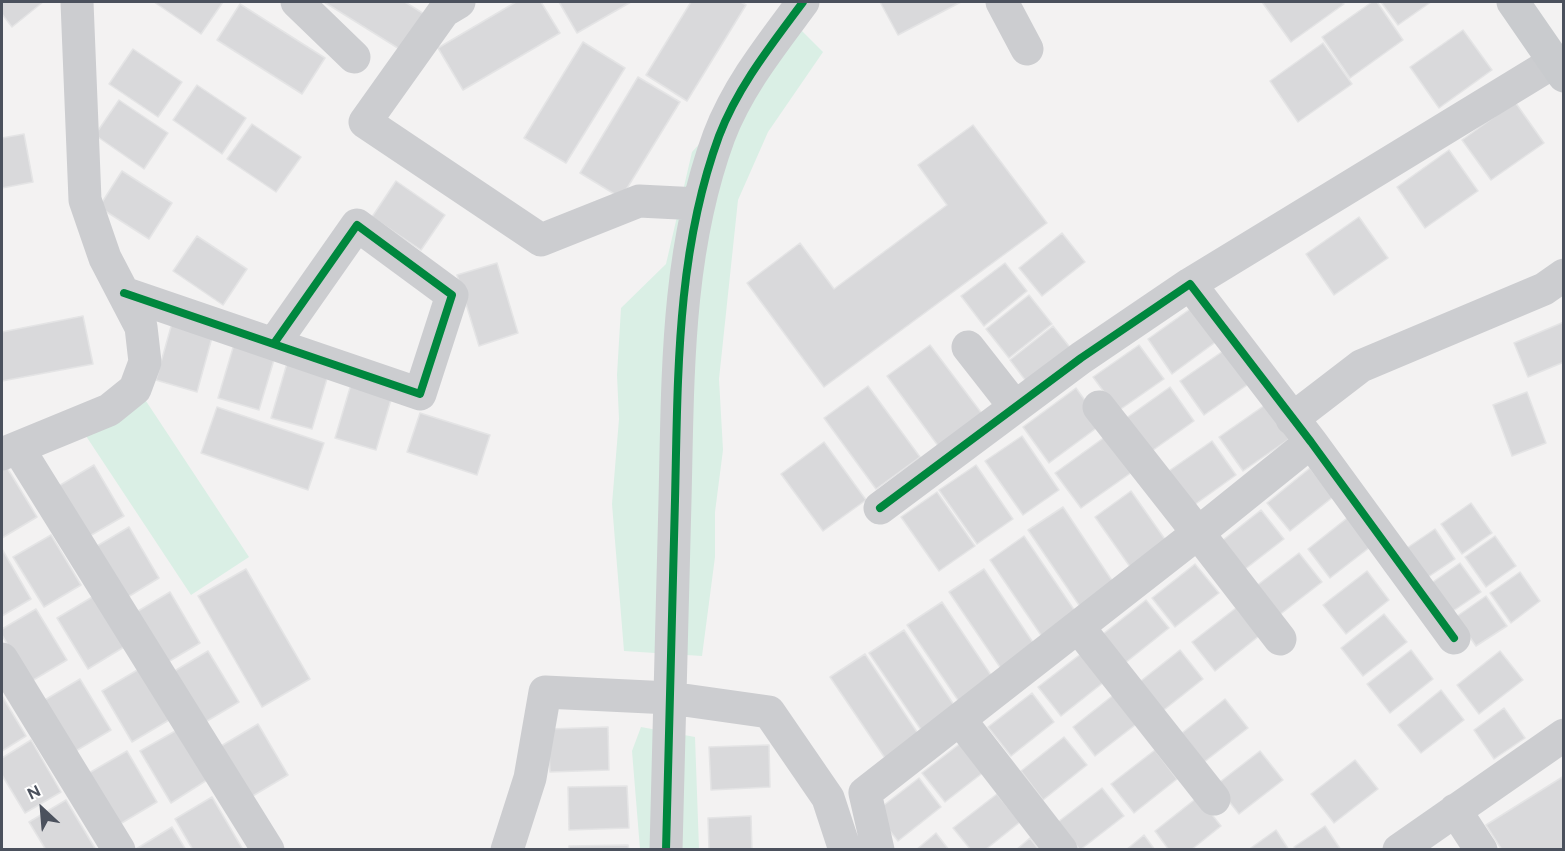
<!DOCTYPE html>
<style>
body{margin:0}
#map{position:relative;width:1565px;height:851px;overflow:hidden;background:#f3f2f2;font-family:Figtree,sans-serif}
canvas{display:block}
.frame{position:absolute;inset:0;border:3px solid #4b515d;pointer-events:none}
.north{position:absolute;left:12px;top:779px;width:60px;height:60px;-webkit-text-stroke:4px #fff;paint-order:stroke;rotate:334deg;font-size:16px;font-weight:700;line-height:24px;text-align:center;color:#4b515d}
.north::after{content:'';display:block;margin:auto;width:21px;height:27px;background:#4b515d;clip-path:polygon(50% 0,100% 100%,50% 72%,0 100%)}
</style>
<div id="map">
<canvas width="1565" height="851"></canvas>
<div class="frame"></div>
<div class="north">N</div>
</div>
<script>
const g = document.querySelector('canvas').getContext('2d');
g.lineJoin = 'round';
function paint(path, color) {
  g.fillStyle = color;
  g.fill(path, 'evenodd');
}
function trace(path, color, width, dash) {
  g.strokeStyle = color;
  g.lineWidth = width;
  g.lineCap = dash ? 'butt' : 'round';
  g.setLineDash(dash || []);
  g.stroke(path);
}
paint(new Path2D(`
 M802,31L823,52L768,132L738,200L719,379L723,450L715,512V557L702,656L624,651L612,504L619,419L617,375L621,308L666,264L692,152Z
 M144,398L249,557L191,595L86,436Z
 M641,727L695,737L699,849H640L632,751Z`), '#daefe5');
const building = new Path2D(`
 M2,2H43L12,27L2,14Z
 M154,2H223L201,34Z
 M324,2H405L424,14L401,50Z
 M516,2H541L560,33L463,90L438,48Z
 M559,2H631L577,33Z
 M691,2H741L746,5L687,101L646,75Z
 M880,2H961L898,35Z
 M1262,2H1342L1344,4L1291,42Z
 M1372,2H1377L1403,40L1350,78L1322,37Z
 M1381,2H1431L1398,25Z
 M240,4L325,58L302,94L217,40Z
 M1463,30L1492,70L1439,108L1410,67Z
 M583,42L625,68L566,163L524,138Z
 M1323,43L1352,84L1298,122L1270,81Z
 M133,49L182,82L158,117L109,84Z
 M638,77L680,102L621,198L580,173Z
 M197,85L246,118L222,154L173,120Z
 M119,100L168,133L144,169L95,135Z
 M1515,102L1544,143L1491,180L1462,140Z
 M252,124L301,157L276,192L227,159Z
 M973,125L1047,223L824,387L747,283L800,243L834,289L947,205L918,165Z
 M24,134L33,182L2,188V138Z
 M1449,150L1478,191L1425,228L1397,187Z
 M122,171L172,203L149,239L99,207Z
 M396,181L445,215L421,250L372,217Z
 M1359,217L1388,258L1334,295L1306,254Z
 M1062,233L1085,262L1042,296L1019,268Z
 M197,236L247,269L223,305L173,271Z
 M497,263L518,333L479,346L457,275Z
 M1005,263L1027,291L984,326L961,296Z
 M1029,295L1052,324L1009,358L986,329Z
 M1193,307L1217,341L1172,374L1148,339Z
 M83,316L93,364L2,381V332Z
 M1564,322V362L1528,377L1514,343Z
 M172,323L213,334L197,392L156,380Z
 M1053,326L1076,355L1032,389L1010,360Z
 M235,341L276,353L259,410L218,398Z
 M930,345L983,415L939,447L887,376Z
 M1139,345L1164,379L1118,411L1093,377Z
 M1226,349L1250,383L1204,415L1180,381Z
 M288,360L329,372L312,429L271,418Z
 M352,381L393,393L376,450L335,438Z
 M868,386L920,457L876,489L824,418Z
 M1170,387L1194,421L1149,453L1125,419Z
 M1076,388L1102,424L1049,463L1023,427Z
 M1527,392L1546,443L1512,456L1493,405Z
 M1265,405L1289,439L1243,471L1219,437Z
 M217,407L324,443L308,490L201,453Z
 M420,413L490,435L477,475L407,452Z
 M1109,434L1135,470L1081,508L1055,473Z
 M1022,436L1059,490L1023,515L985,461Z
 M1212,441L1236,475L1190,508L1166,473Z
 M824,442L866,500L823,531L781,474Z
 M94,465L124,516L88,537L57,487Z
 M976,465L1013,519L977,544L939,490Z
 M6,466L37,517L2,538V469Z
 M1310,468L1333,497L1290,531L1267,503Z
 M1131,491L1169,545L1133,571L1095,517Z
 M937,492L975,546L939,571L901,517Z
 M1471,503L1492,533L1462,554L1441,524Z
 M1063,507L1117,588L1083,611L1028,530Z
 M1261,510L1284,539L1240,573L1218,544Z
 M1351,515L1374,544L1330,578L1308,549Z
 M129,527L159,578L123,600L92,549Z
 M1435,529L1455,559L1425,579L1404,550Z
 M51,535L81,585L44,607L13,557Z
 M1024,536L1079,617L1045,641L990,560Z
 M1495,536L1516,566L1486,587L1465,557Z
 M2,549L31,599L2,616Z
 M1299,553L1322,582L1278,616L1255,587Z
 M1460,563L1481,592L1450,613L1430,584Z
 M1195,564L1219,593L1175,627L1152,598Z
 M246,569L310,679L262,707L198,596Z
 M984,569L1038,650L1004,673L949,592Z
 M1367,571L1389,600L1346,634L1323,605Z
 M1520,572L1540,601L1511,623L1490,593Z
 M170,592L200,643L163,665L133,614Z
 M94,596L124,647L88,669L57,618Z
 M1486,596L1507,626L1476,646L1456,617Z
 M1146,600L1169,628L1125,663L1103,634Z
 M942,602L997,684L962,706L907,625Z
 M1236,608L1259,636L1215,671L1192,642Z
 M36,609L67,660L30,682L2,635V629Z
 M1384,614L1407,642L1363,676L1341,648Z
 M904,630L958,711L924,734L869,653Z
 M1180,650L1203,679L1160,713L1137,684Z
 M1411,650L1433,679L1390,713L1367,684Z
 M208,651L239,702L202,724L171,673Z
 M1500,651L1523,680L1479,714L1457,685Z
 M1082,653L1104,682L1061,716L1038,687Z
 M865,654L919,735L885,758L830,677Z
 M139,669L169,720L132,742L102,691Z
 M80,679L111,730L74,752L43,701Z
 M1441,690L1464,720L1421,753L1398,725Z
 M1032,693L1054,722L1011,756L988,727Z
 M1116,693L1139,722L1095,756L1073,727Z
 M2,696L26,736L2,751Z
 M1225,699L1248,728L1204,762L1182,733Z
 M1504,708L1525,738L1494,759L1474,730Z
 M258,724L288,775L251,797L221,746Z
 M608,727L609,770L550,772L548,729Z
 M177,730L207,780L171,803L140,751Z
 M1064,737L1087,765L1043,800L1021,771Z
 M966,739L989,768L945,802L922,773Z
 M31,740L61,792L25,813L2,775V758Z
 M769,745L770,787L711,790L709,747Z
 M1155,750L1177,779L1134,813L1111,784Z
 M127,751L157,802L120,824L89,773Z
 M1260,751L1283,780L1239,814L1216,785Z
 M1355,760L1378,789L1334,823L1311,794Z
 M1564,776V849L1502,850L1486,825Z
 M919,778L941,807L898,841L875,812Z
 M627,786L629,828L569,830L568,787Z
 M1102,788L1124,816L1080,850L1058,822Z
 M997,794L1020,822L985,850H971L953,828Z
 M212,797L242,848L239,850H193L175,819Z
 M1198,797L1221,826L1191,850H1169L1155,831Z
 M66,800L96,850H46L29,822Z
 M751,816L752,850H709L708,818Z
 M1325,826L1341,850H1296L1294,847Z
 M172,827L186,850H136V849Z
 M1276,830L1289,850H1248Z
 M936,833L949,850H916Z
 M1144,835L1155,850H1126Z
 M1030,838L1039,850H1016Z
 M628,845L629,850H569V846Z`);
paint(building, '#d9d9db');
trace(building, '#e4e4e5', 1.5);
trace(new Path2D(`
 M297,2L354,57
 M459,2L444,11L365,122L541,240L639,201L699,204
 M1002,2L1027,49
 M1190,284L1554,62
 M124,293L420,394L452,295L357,225L275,342
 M968,347L1015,407
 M1292,419L1361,366L1544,289L1564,275
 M18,448L268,850
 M2,454L109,410L135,389L145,362L141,327L105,258L85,200L77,2
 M880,508L1081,358L1190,284L1311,442L1454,638
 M1079,628L1214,799
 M1280,639L1198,533L1311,442
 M2,659L119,850
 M961,721L1061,850
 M1455,810L1481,850
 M507,850L530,778L545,692L670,698L769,712L828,798L845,850
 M666,850C669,733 672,616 675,500C678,377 676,253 719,136C738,86 772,44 803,2
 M878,850L865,793L1198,533L1099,407
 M1399,850L1564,735`), '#cccdd0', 33);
trace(new Path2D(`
 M1513,2L1564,76`), '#c9cbce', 33);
trace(new Path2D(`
 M124,293L420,394L452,295L357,225L275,342
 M880,508L1081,358L1190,284L1311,442L1454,638
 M666,850C669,733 672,616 675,500C678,377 676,253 719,136C738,86 772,44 803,2`), '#00873e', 8);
</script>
